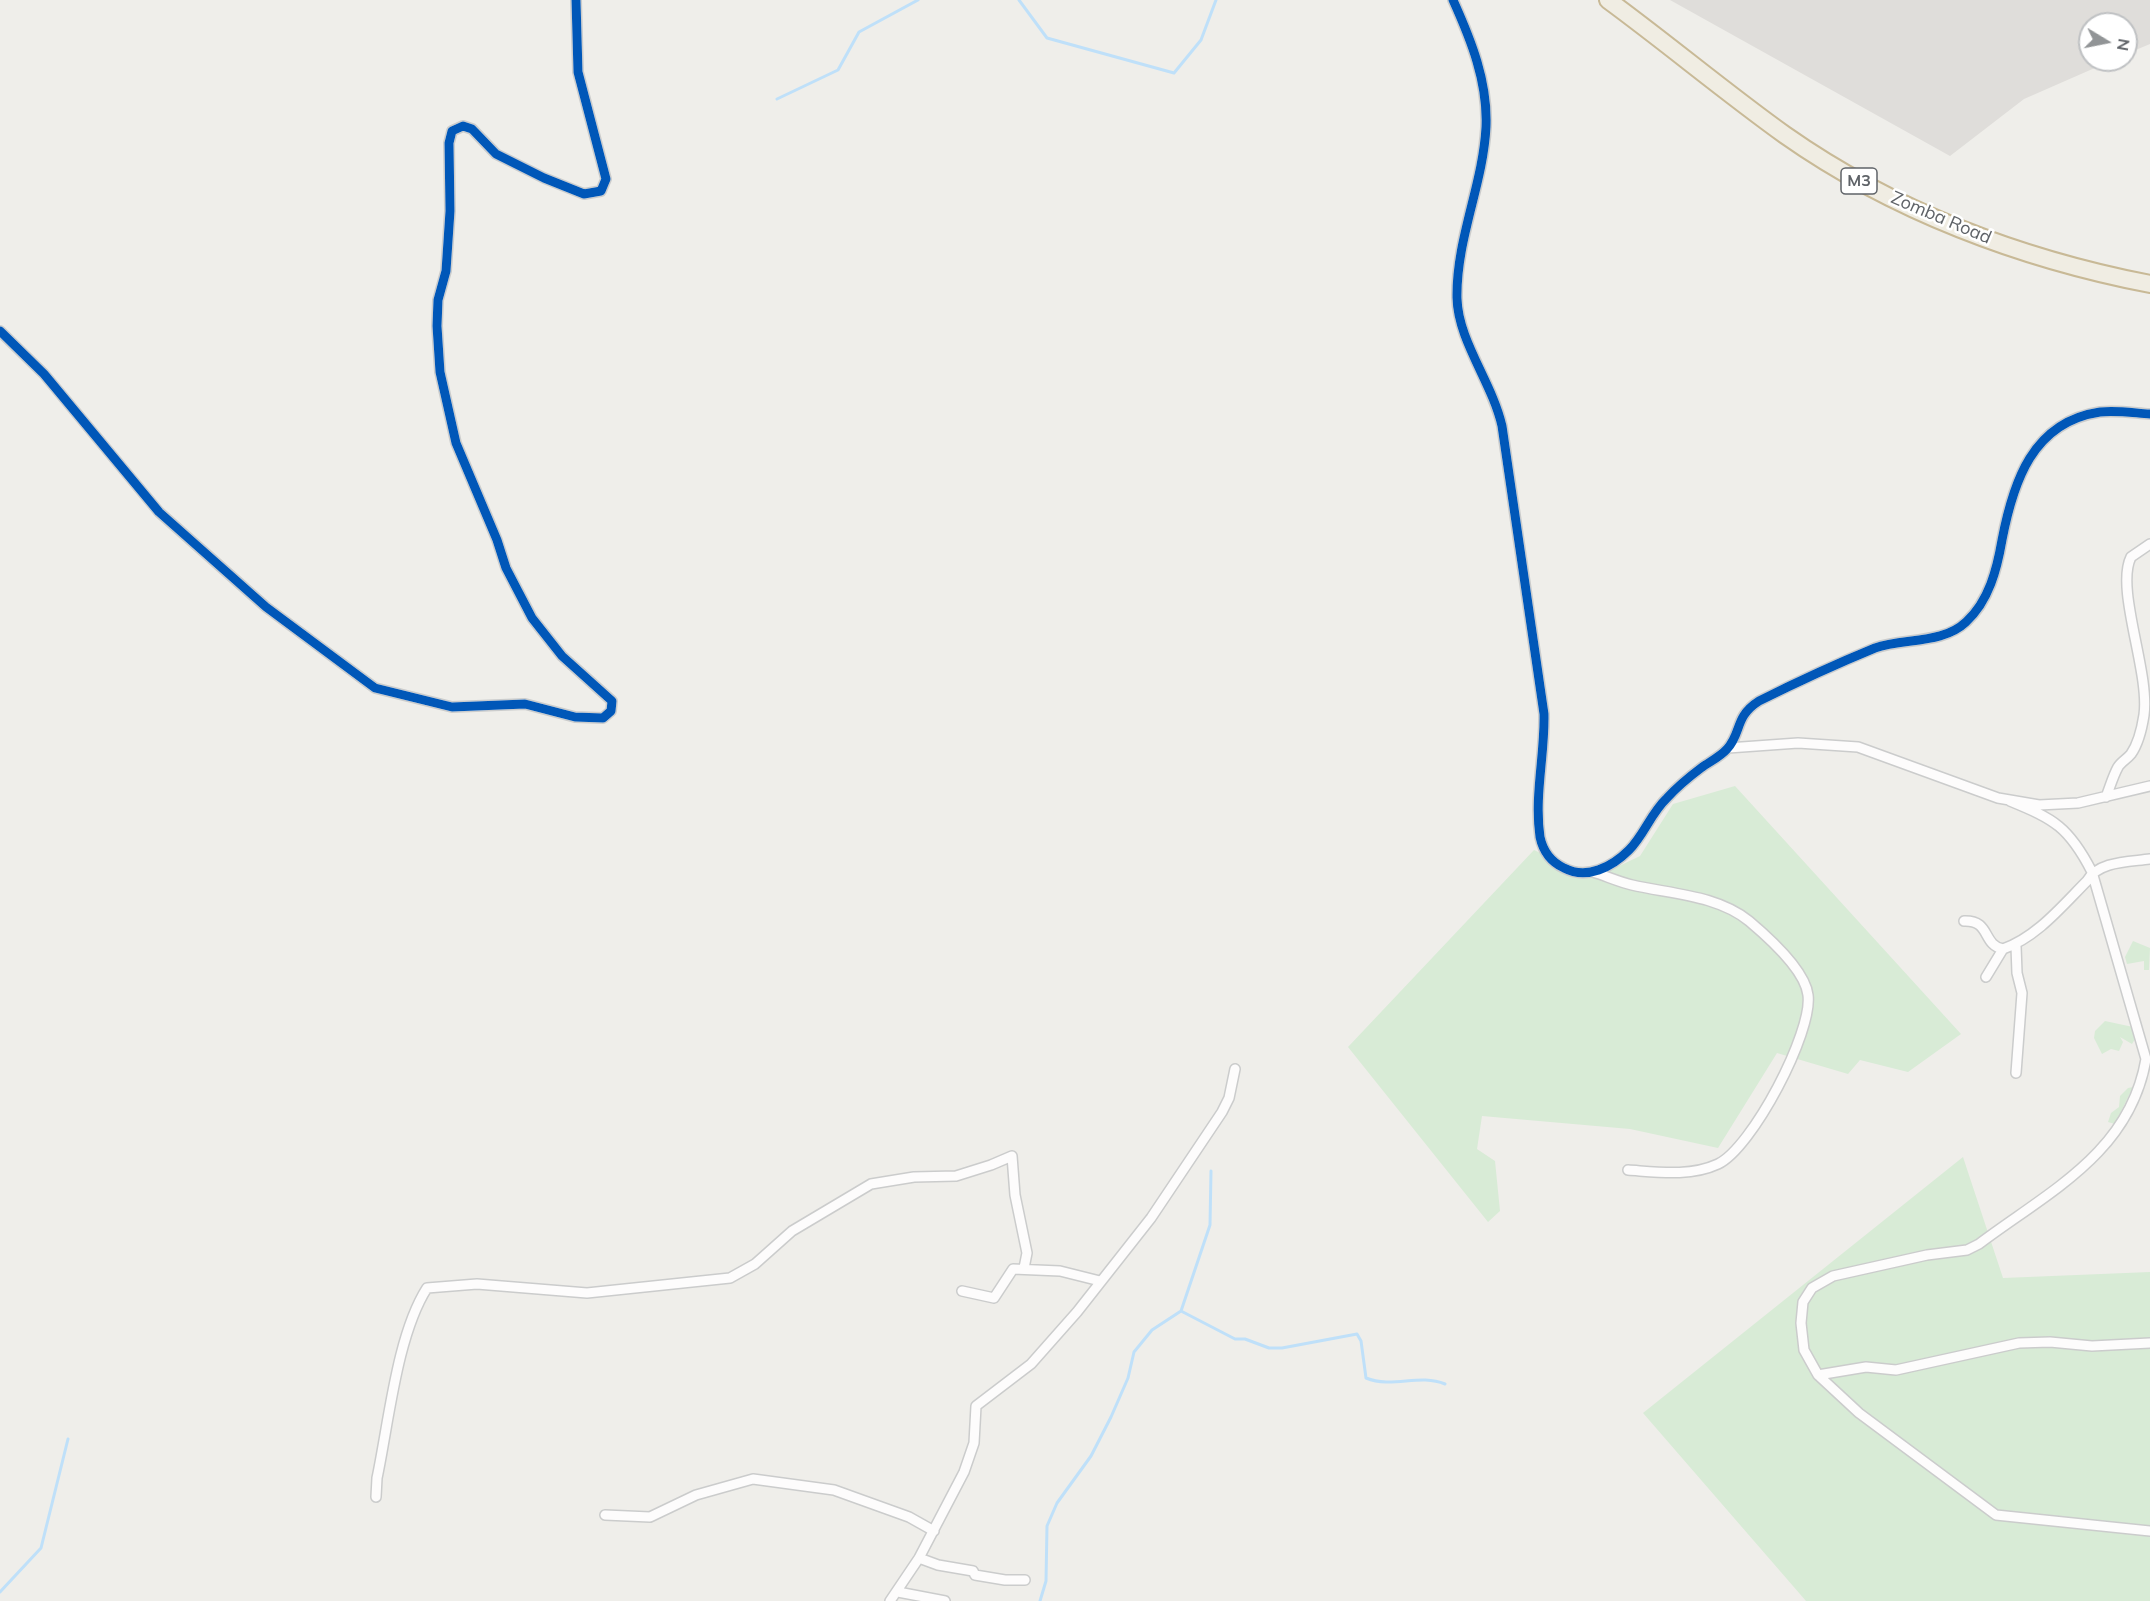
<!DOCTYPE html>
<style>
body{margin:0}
#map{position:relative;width:2150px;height:1601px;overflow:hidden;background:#efeeea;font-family:Mulish,sans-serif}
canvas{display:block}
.north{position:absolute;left:2078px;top:12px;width:60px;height:60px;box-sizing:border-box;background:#fff;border:2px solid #bfc1c3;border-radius:50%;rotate:100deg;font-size:16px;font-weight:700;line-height:24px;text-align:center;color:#5f6368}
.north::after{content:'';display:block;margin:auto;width:21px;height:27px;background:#919496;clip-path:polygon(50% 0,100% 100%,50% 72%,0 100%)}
</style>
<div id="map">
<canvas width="2150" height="1601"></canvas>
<div class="north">N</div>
</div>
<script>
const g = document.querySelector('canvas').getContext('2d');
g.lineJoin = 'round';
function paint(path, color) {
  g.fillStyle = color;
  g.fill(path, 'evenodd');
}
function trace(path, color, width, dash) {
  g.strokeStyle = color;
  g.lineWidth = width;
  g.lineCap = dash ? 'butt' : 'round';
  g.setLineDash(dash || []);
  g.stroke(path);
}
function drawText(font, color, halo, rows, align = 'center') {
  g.font = font + ' Mulish,sans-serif';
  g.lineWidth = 5;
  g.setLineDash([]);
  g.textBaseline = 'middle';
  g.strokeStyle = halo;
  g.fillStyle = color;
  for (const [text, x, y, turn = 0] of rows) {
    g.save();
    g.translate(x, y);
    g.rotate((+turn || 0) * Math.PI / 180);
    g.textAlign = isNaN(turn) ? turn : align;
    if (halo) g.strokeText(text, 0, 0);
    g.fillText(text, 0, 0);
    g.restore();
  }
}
paint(new Path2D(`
 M1670,0H2150V44L2126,54V24H2090V60H2113L2024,99L1950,156Z`), '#dfddda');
paint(new Path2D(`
 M1735,786L1961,1034L1908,1072L1860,1060L1848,1074L1777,1053L1718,1148L1630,1129L1482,1116L1477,1149L1495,1161L1500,1211L1488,1222L1348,1047L1534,850L1594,878L1640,856L1673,804Z
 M2133,941L2150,948L2149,970H2144V961L2127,964L2125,957Z
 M2105,1021L2133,1027L2137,1036L2132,1044L2120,1037L2123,1042L2119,1051L2111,1049L2102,1054L2094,1038L2095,1031Z
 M2133,1087L2115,1124L2108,1122L2111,1113L2119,1107L2120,1096L2128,1088Z
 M1963,1157L2003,1278L2150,1272V1601H1806L1643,1413Z`), '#d8ebd6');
trace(new Path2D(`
 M1019,0L1047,38L1174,73L1201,40L1216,0
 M777,99L838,70L859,32L918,0
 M1181,1311L1235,1339H1245L1269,1348H1282L1357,1334L1361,1341L1366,1378C1393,1389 1419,1373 1445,1384
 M0,1592L41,1548L68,1439
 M1040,1601L1046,1581L1047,1526L1057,1503L1091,1456L1111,1417L1128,1378L1134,1352L1152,1330L1181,1311L1210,1225L1211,1171`), '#bfe0f9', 3);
const street = new Path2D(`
 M1453,0C1471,40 1488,82 1486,127C1483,185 1456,239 1457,298C1458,341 1492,382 1502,426L1544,714C1545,754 1534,796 1540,837C1543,851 1551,862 1564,868C1587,880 1612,867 1629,850C1644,835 1651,813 1667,798C1677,787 1689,777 1701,768C1709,762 1720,757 1727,749C1742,733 1734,717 1759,701C1797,682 1836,664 1875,648C1904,638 1943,644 1966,622C1989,601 1997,569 2002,540C2013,483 2032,422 2100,412C2116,410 2134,413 2150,414
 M0,331L44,374L159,512L266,607L375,688L452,707L525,704L575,717L603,718L611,711L612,701L562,656L532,618L506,568L497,540L456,443L440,372L437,326L438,300L446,271L450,211L449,143L452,131L463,126L472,129L496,154L544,178L584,194L601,191L606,179L578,72L576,0
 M1728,748L1798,743L1858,747L1998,798L2039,805L2078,803L2150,786
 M2106,797C2110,787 2113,776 2118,767C2121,762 2127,759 2131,754C2138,744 2142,728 2144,715C2150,672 2115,589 2131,557L2150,544
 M2010,801C2054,819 2069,827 2092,872L2146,1059C2130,1153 2048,1192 1979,1244L1967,1250L1927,1255L1833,1276L1812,1288L1803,1302L1801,1323L1804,1350L1818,1375L1866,1367L1896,1370L2019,1343L2050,1342L2092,1346L2150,1343
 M1593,872C1606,876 1619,882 1632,885C1671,894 1717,895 1749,921C1768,937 1805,970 1808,995C1813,1032 1752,1148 1718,1164C1690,1177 1657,1172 1628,1170
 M1964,921C1991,920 1982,945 2003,949
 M2016,946L2017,973L2022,993L2016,1073
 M1986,977L2003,949C2037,937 2062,906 2087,881C2098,861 2129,862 2150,859
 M962,1291L994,1298L1013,1269L1060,1271L1100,1281
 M1818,1375L1859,1413L1996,1515L2150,1531
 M376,1497L377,1478C389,1421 397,1335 427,1288L477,1284L587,1293L730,1278L755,1264L792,1231L871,1184L914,1177L956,1176L991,1165L1012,1156L1015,1195L1027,1253L1024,1268
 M605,1515L650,1517L696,1495L753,1479L834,1490L909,1517L934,1531
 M919,1558L938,1565L973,1571L975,1575L1005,1580H1025
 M898,1592L945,1601
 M890,1601L919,1558L964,1472L974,1443L976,1406L1031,1364L1077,1312L1151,1218L1222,1112L1229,1098L1235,1069`);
const highway = new Path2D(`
 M1608,0C1668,44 1725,92 1785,135C1893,211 2021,259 2150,284`);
trace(street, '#cbcccc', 12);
trace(highway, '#c8b996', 20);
trace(street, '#fdfcfc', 9);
trace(highway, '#f0ede3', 16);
trace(new Path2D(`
 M1453,0C1471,40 1488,82 1486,127C1483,185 1456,239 1457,298C1458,341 1492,382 1502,426L1544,714C1545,754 1534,796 1540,837C1543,851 1551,862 1564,868C1587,880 1612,867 1629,850C1644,835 1651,813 1667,798C1677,787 1689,777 1701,768C1709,762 1720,757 1727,749C1742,733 1734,717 1759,701C1797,682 1836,664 1875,648C1904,638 1943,644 1966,622C1989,601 1997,569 2002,540C2013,483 2032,422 2100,412C2116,410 2134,413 2150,414
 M0,331L44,374L159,512L266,607L375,688L452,707L525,704L575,717L603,718L611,711L612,701L562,656L532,618L506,568L497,540L456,443L440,372L437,326L438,300L446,271L450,211L449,143L452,131L463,126L472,129L496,154L544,178L584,194L601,191L606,179L578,72L576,0`), '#0057b8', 9);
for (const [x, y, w] of [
 [1859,181,36]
]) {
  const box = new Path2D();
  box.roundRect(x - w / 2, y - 13, w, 26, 4.5);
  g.fillStyle = '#fff';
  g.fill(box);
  trace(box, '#5f6368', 1.5);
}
drawText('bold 16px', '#5f6368', null, [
 ["M3",1859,181]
]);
drawText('18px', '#5f6368', '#fff', [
 ["Zomba Road",1941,218,23]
]);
</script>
